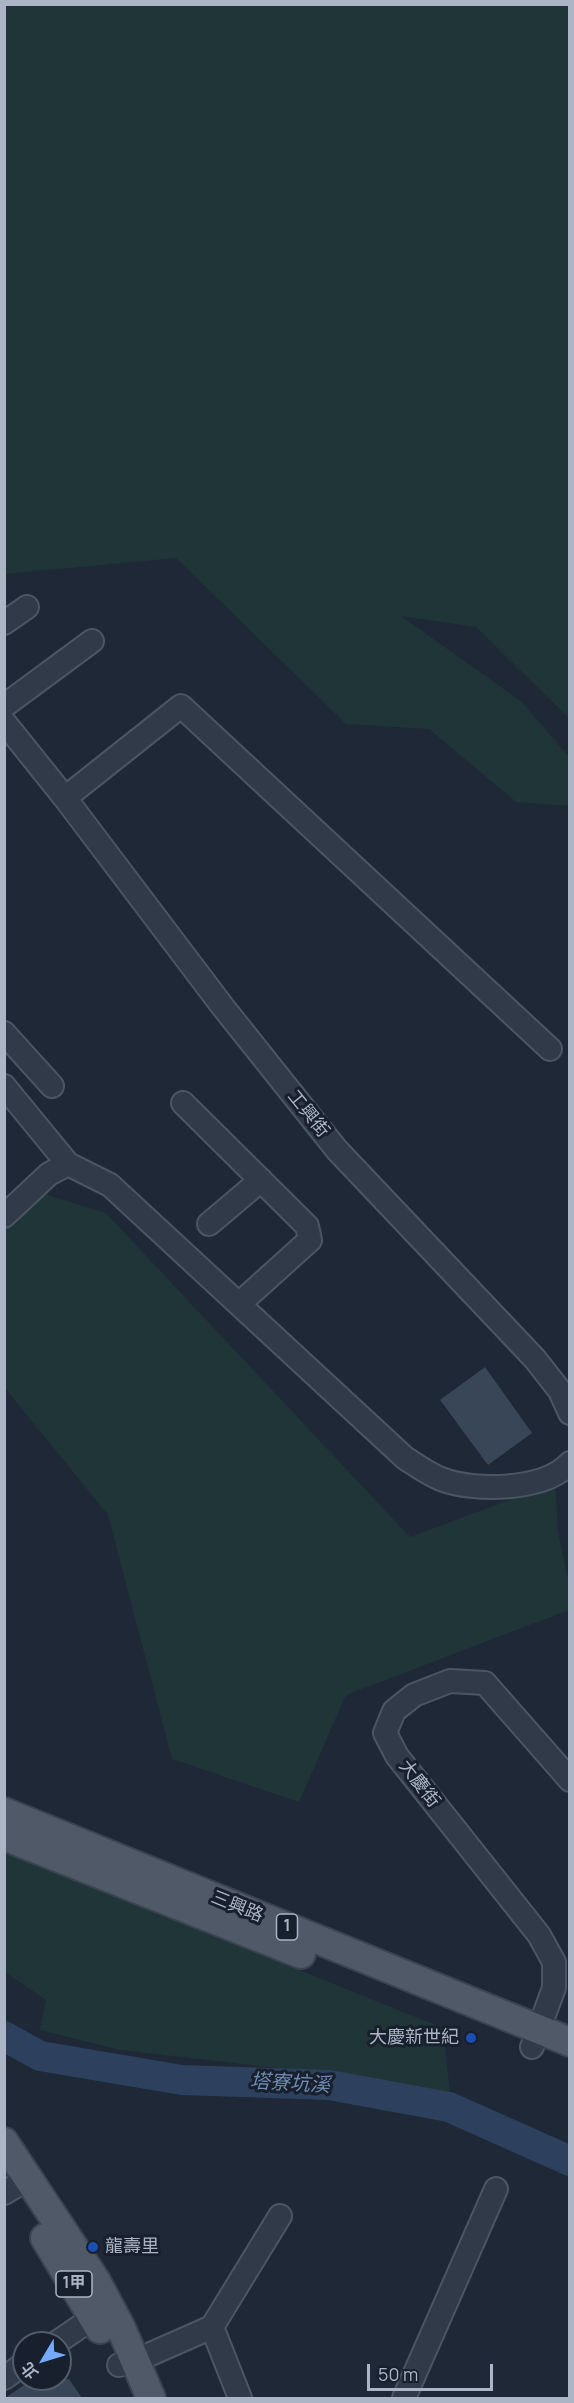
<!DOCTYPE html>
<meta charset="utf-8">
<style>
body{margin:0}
#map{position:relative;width:574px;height:2403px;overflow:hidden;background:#1e2837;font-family:Manrope,"Noto Sans TC",sans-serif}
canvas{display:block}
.frame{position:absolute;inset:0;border:6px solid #abb5c5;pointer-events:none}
.north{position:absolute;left:12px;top:2331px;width:60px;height:60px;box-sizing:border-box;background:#17202c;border:2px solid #525c69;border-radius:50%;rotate:232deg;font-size:16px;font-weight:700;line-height:24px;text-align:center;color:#abb5c5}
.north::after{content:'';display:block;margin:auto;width:21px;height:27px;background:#76aaff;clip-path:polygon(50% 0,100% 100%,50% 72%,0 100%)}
.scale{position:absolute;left:367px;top:2364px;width:126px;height:27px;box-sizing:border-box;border:3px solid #abb5c5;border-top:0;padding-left:8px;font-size:18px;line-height:21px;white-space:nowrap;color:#abb5c5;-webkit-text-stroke:4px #17202c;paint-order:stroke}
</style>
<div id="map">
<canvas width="574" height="2403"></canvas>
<div class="frame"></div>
<div class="north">北</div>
<div class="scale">50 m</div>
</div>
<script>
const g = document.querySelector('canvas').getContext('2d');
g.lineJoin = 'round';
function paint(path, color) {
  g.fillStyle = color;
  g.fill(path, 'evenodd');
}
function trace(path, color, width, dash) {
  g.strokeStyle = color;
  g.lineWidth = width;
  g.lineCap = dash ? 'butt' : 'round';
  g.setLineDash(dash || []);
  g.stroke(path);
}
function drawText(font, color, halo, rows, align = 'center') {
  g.font = font + ' Manrope,"Noto Sans TC",sans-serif';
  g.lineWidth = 6;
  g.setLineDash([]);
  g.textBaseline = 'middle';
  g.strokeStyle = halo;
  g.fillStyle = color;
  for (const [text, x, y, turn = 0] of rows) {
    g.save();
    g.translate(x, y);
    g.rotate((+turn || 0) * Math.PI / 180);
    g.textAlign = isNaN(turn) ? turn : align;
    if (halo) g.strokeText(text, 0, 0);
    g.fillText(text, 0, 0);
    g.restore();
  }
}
paint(new Path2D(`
 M5,4L569,5V718L476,627L401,616L522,702L569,757V806L516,802L429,729L346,724L176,558L5,574Z
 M22,1187L106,1213L410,1537L555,1483L558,1532L569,1583V1610L346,1695L299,1802L172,1759L108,1515L5,1388L4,1202Z
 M4,1851L443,2028L450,2092L313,2072L120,2050L40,2030L46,2000L5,1972Z`), '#203538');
trace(new Path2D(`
 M4,2036L40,2056L182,2080L329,2085L449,2107L570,2161`), '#2d415e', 30);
paint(new Path2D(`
 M485,1367L532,1433L488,1465L440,1400Z
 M33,2379H69L82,2398H5Z`), '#394658');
const minor = new Path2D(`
 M4,623L27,607
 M4,706L92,641
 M4,722L65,798
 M4,1033L52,1086
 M550,1049L181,706L65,798L223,1007L337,1150L535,1359L560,1391L570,1413
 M4,1086L68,1164
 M183,1103L307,1226L310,1240L239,1304
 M4,1216L49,1174L68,1164L110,1185L405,1458C416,1465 428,1474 441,1479C474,1492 544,1491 570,1463
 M209,1224L261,1180
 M532,2047L554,1988V1962L539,1935L397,1756L385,1733L394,1711L414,1695L450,1681L485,1683L570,1780
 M4,2193L29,2178
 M212,2327L240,2398
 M56,2343L106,2309
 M119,2365L135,2361L212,2327L280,2216
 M4,2378L24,2364
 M404,2398L496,2189`);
const major = new Path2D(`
 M4,1812L570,2042
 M4,1836L301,1954
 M4,2142L96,2281L121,2328L151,2398
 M45,2238L100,2329`);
trace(minor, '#4c5563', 26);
trace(major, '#3b4351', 32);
trace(minor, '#313a48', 22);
trace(major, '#4f5968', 28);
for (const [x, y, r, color] of [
 [471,2038,6,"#1a4fb4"],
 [93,2247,6,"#1a4fb4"]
]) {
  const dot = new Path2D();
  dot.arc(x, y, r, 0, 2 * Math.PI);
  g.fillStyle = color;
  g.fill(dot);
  trace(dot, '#17202c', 2);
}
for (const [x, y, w] of [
 [287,1927,21],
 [74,2284,36]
]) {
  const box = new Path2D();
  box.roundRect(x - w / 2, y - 13, w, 26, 4.5);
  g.fillStyle = '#17202c';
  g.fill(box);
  trace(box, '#abb5c5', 1.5);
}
drawText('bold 16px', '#abb5c5', null, [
 ["1",287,1927],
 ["1甲",74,2284]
]);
drawText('18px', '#abb5c5', '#17202c', [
 ["工興街",308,1114,51],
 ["大慶街",419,1784,52],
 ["三興路",237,1907,22]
]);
drawText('18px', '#abb5c5', '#17202c', [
 ["大慶新世紀",459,2038],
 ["龍壽里",105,2247,"left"]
], 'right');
drawText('italic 20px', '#708bb1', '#17202c', [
 ["塔寮坑溪",290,2084,3]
]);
</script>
